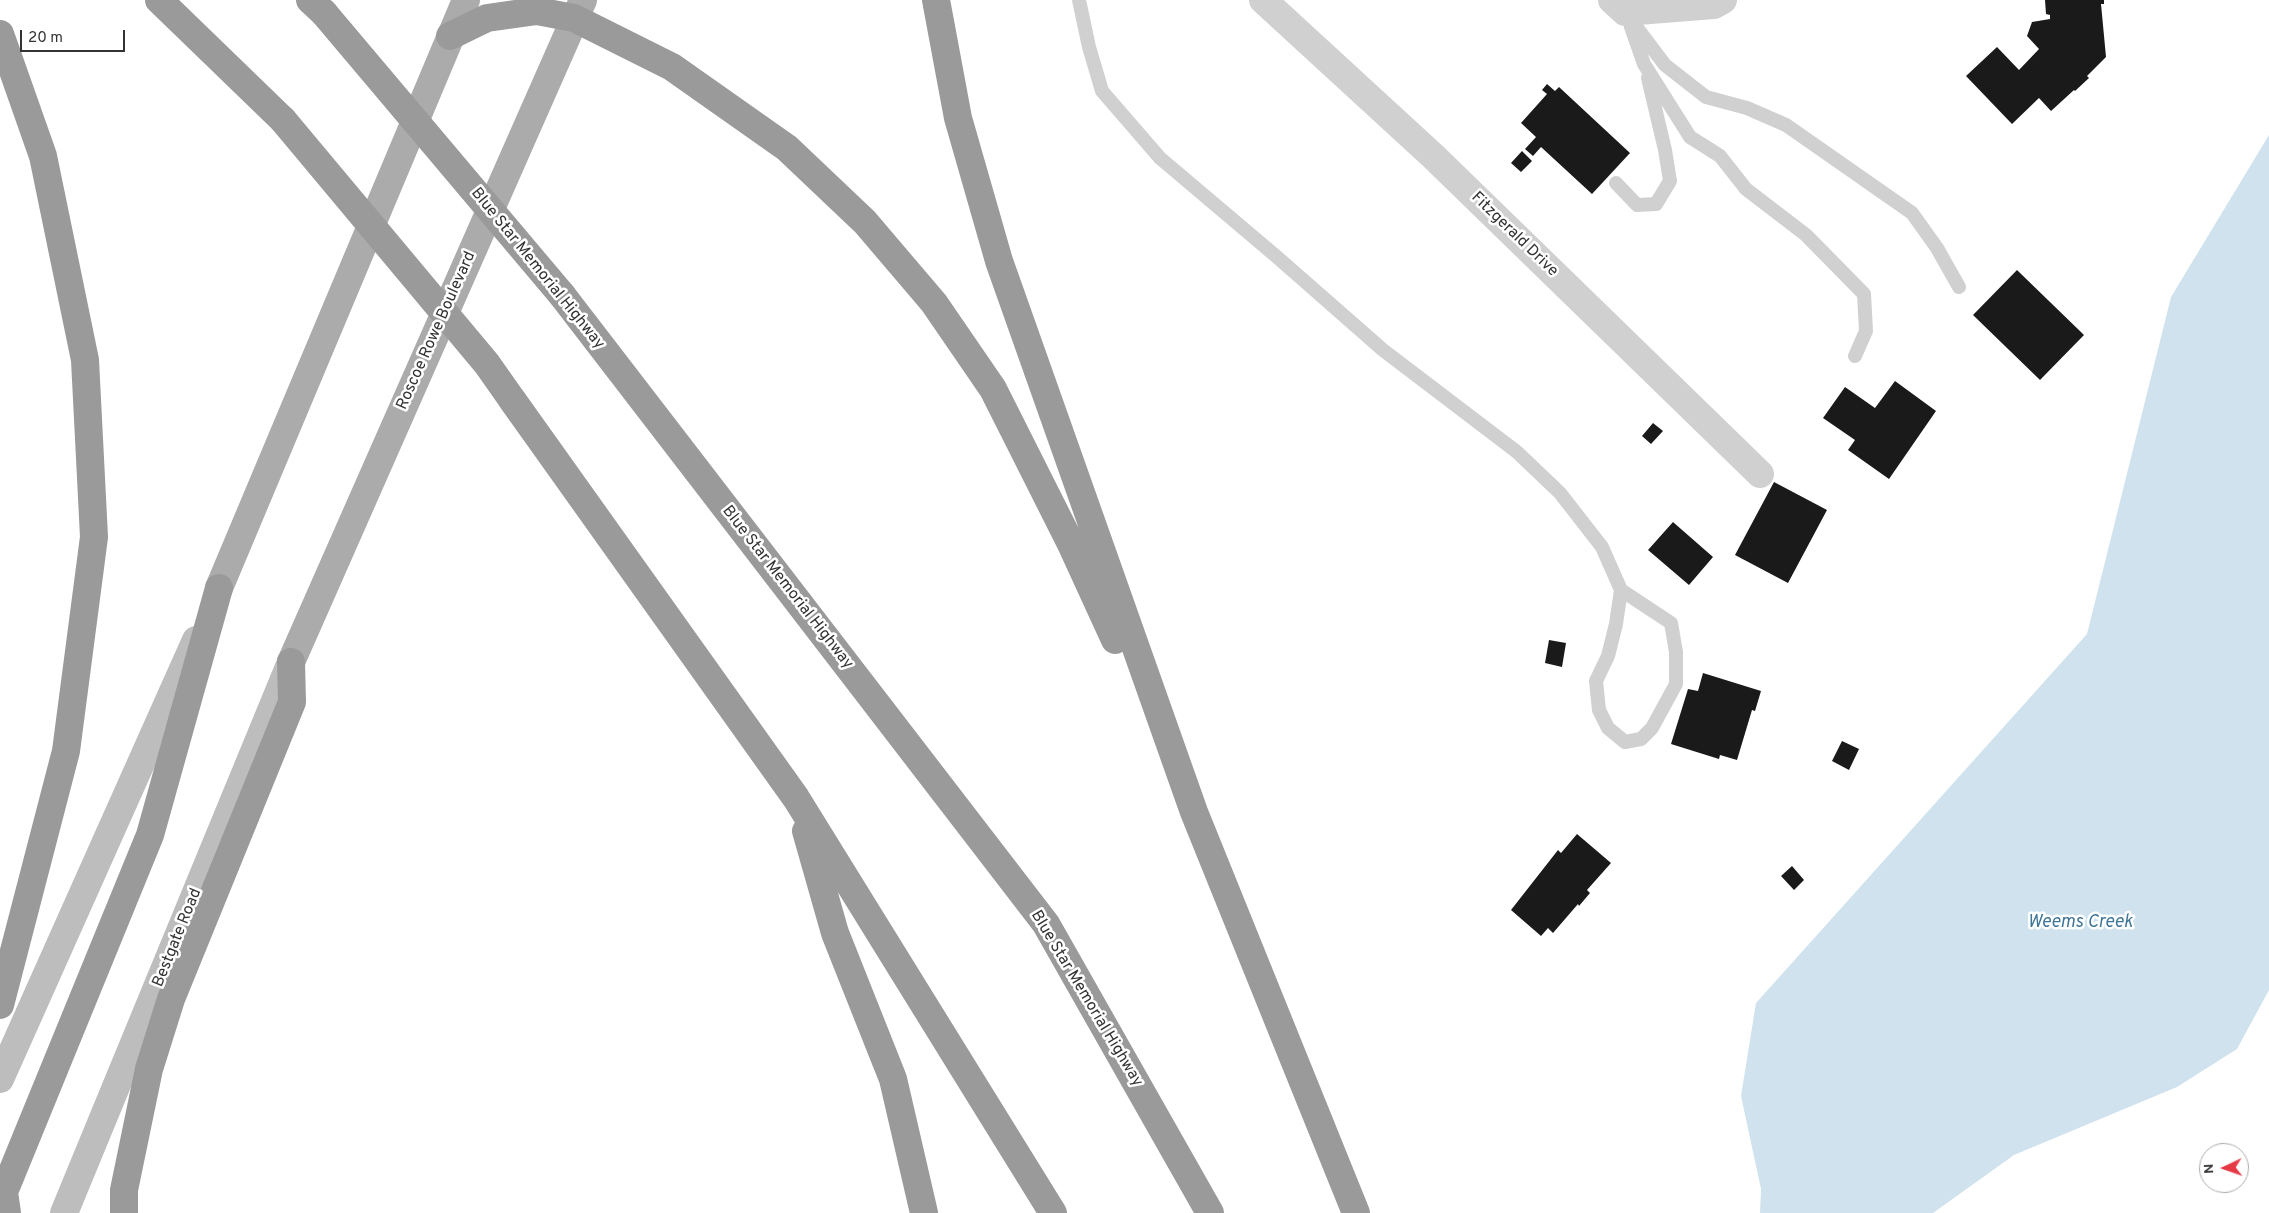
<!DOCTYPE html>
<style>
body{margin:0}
#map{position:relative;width:2269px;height:1213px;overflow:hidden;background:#fff;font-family:Overpass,sans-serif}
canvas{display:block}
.north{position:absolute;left:2199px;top:1143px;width:50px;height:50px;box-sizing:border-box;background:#fff;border:1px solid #adadad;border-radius:50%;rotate:267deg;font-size:14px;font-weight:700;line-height:20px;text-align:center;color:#333}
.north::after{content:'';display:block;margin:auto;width:18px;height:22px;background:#e63946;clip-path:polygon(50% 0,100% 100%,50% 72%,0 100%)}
.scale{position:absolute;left:20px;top:30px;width:105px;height:22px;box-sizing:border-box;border:2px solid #333;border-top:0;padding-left:6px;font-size:15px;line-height:18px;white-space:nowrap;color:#333;-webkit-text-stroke:4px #fff;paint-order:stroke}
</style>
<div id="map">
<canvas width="2269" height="1213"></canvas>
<div class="north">N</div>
<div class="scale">20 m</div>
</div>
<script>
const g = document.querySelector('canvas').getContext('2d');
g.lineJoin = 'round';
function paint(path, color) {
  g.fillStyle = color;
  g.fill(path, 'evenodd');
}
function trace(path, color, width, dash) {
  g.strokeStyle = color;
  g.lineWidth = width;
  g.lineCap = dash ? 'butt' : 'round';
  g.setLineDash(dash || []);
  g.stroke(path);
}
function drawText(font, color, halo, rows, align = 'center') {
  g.font = font + ' Overpass,sans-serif';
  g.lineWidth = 5;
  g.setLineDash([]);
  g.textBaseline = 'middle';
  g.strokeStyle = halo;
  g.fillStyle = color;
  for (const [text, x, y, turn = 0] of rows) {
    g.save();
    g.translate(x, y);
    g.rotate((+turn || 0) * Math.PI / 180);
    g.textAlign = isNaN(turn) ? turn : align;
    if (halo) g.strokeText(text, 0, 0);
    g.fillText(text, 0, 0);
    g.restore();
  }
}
paint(new Path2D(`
 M2269,135V990L2237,1049L2177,1087L2014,1155L1933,1213H1760L1761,1189L1741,1096L1756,1003L2087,634L2171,297Z`), '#cfe2ee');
paint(new Path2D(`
 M2045,0H2104V4H2101L2106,57L2087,76L2089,78L2075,91L2074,90L2051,111L2039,98L2012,124L1966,76L1997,47L2019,70L2039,49L2027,36L2032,22L2050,19V15L2046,14Z
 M1547,84L1555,91L1559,87L1630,153L1592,194L1541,147L1533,156L1525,149L1536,137L1521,123L1547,94L1542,90Z
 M1522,151L1532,161L1521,172L1511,163Z
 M2017,270L2084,335L2040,380L1973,315Z
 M1895,381L1936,411L1889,479L1848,450L1855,440L1823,418L1845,387L1875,408Z
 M1653,423L1663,431L1651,444L1642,436Z
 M1774,482L1827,510L1788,583L1735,555Z
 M1673,522L1713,557L1689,585L1648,550Z
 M1549,640L1566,643L1562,667L1545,663Z
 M1703,673L1761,691L1755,711L1752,710L1737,760L1720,755L1719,759L1671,744L1688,689L1698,691Z
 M1842,741L1859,749L1849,770L1832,761Z
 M1577,834L1611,863L1587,890L1590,893L1579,906L1578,904L1553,933L1548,928L1541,936L1511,910L1558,850L1561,853Z
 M1792,866L1804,880L1794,890L1781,876Z`), '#1a1a1a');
trace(new Path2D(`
 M1079,0L1089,47L1102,91L1160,158L1277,257L1383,350L1517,452L1560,493L1602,547L1621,590L1671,623L1676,652V684L1652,728L1641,739L1625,742L1608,728L1599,710L1596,681L1608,656L1616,624L1621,590
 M1625,12L1665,65L1706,97L1747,108L1786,125L1912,213L1937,248L1959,287
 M1631,27L1644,64L1690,137L1720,156L1746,189L1806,235L1864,294L1866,331L1855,356
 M1616,183L1637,205L1656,204L1670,181L1665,150L1648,78`), '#d0d0d0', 14);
trace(new Path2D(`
 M1263,0L1434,157L1760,474
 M1612,0L1625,12L1714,5L1723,0`), '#d0d0d0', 28);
trace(new Path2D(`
 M0,1079L196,640
 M64,1213L291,662`), '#bdbdbd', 28);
trace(new Path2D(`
 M219,588L466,0
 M291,662L583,0`), '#ababab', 28);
trace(new Path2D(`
 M159,0L283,120
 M310,0L324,13
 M936,0L958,118L999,261L1194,812L1356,1213
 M0,34L43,156L85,360L94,537L66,751L0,1005
 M450,36L487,18L537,11L574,18L672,67L787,148L865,222L934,303L993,389L1071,544L1115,640
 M562,295L1046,924L1210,1213
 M513,401L796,798L1053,1213
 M806,831L835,933L893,1079L924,1213
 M7,1213L4,1192L150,835L219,588
 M124,1213V1190L149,1069L171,999L292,702L291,662`), '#9a9a9a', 28);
trace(new Path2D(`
 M324,13L562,295
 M283,120L487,364L513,401`), '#9a9a9a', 28);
drawText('16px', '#333', '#fff', [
 ["Fitzgerald Drive",1514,235,44],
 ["Blue Star Memorial Highway",537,269,51],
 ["Roscoe Rowe Boulevard",437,331,-66],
 ["Blue Star Memorial Highway",787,588,52],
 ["Bestgate Road",178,938,-68],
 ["Blue Star Memorial Highway",1086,999,59]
]);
drawText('italic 18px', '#3f7597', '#fff', [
 ["Weems Creek",2080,923]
]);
</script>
